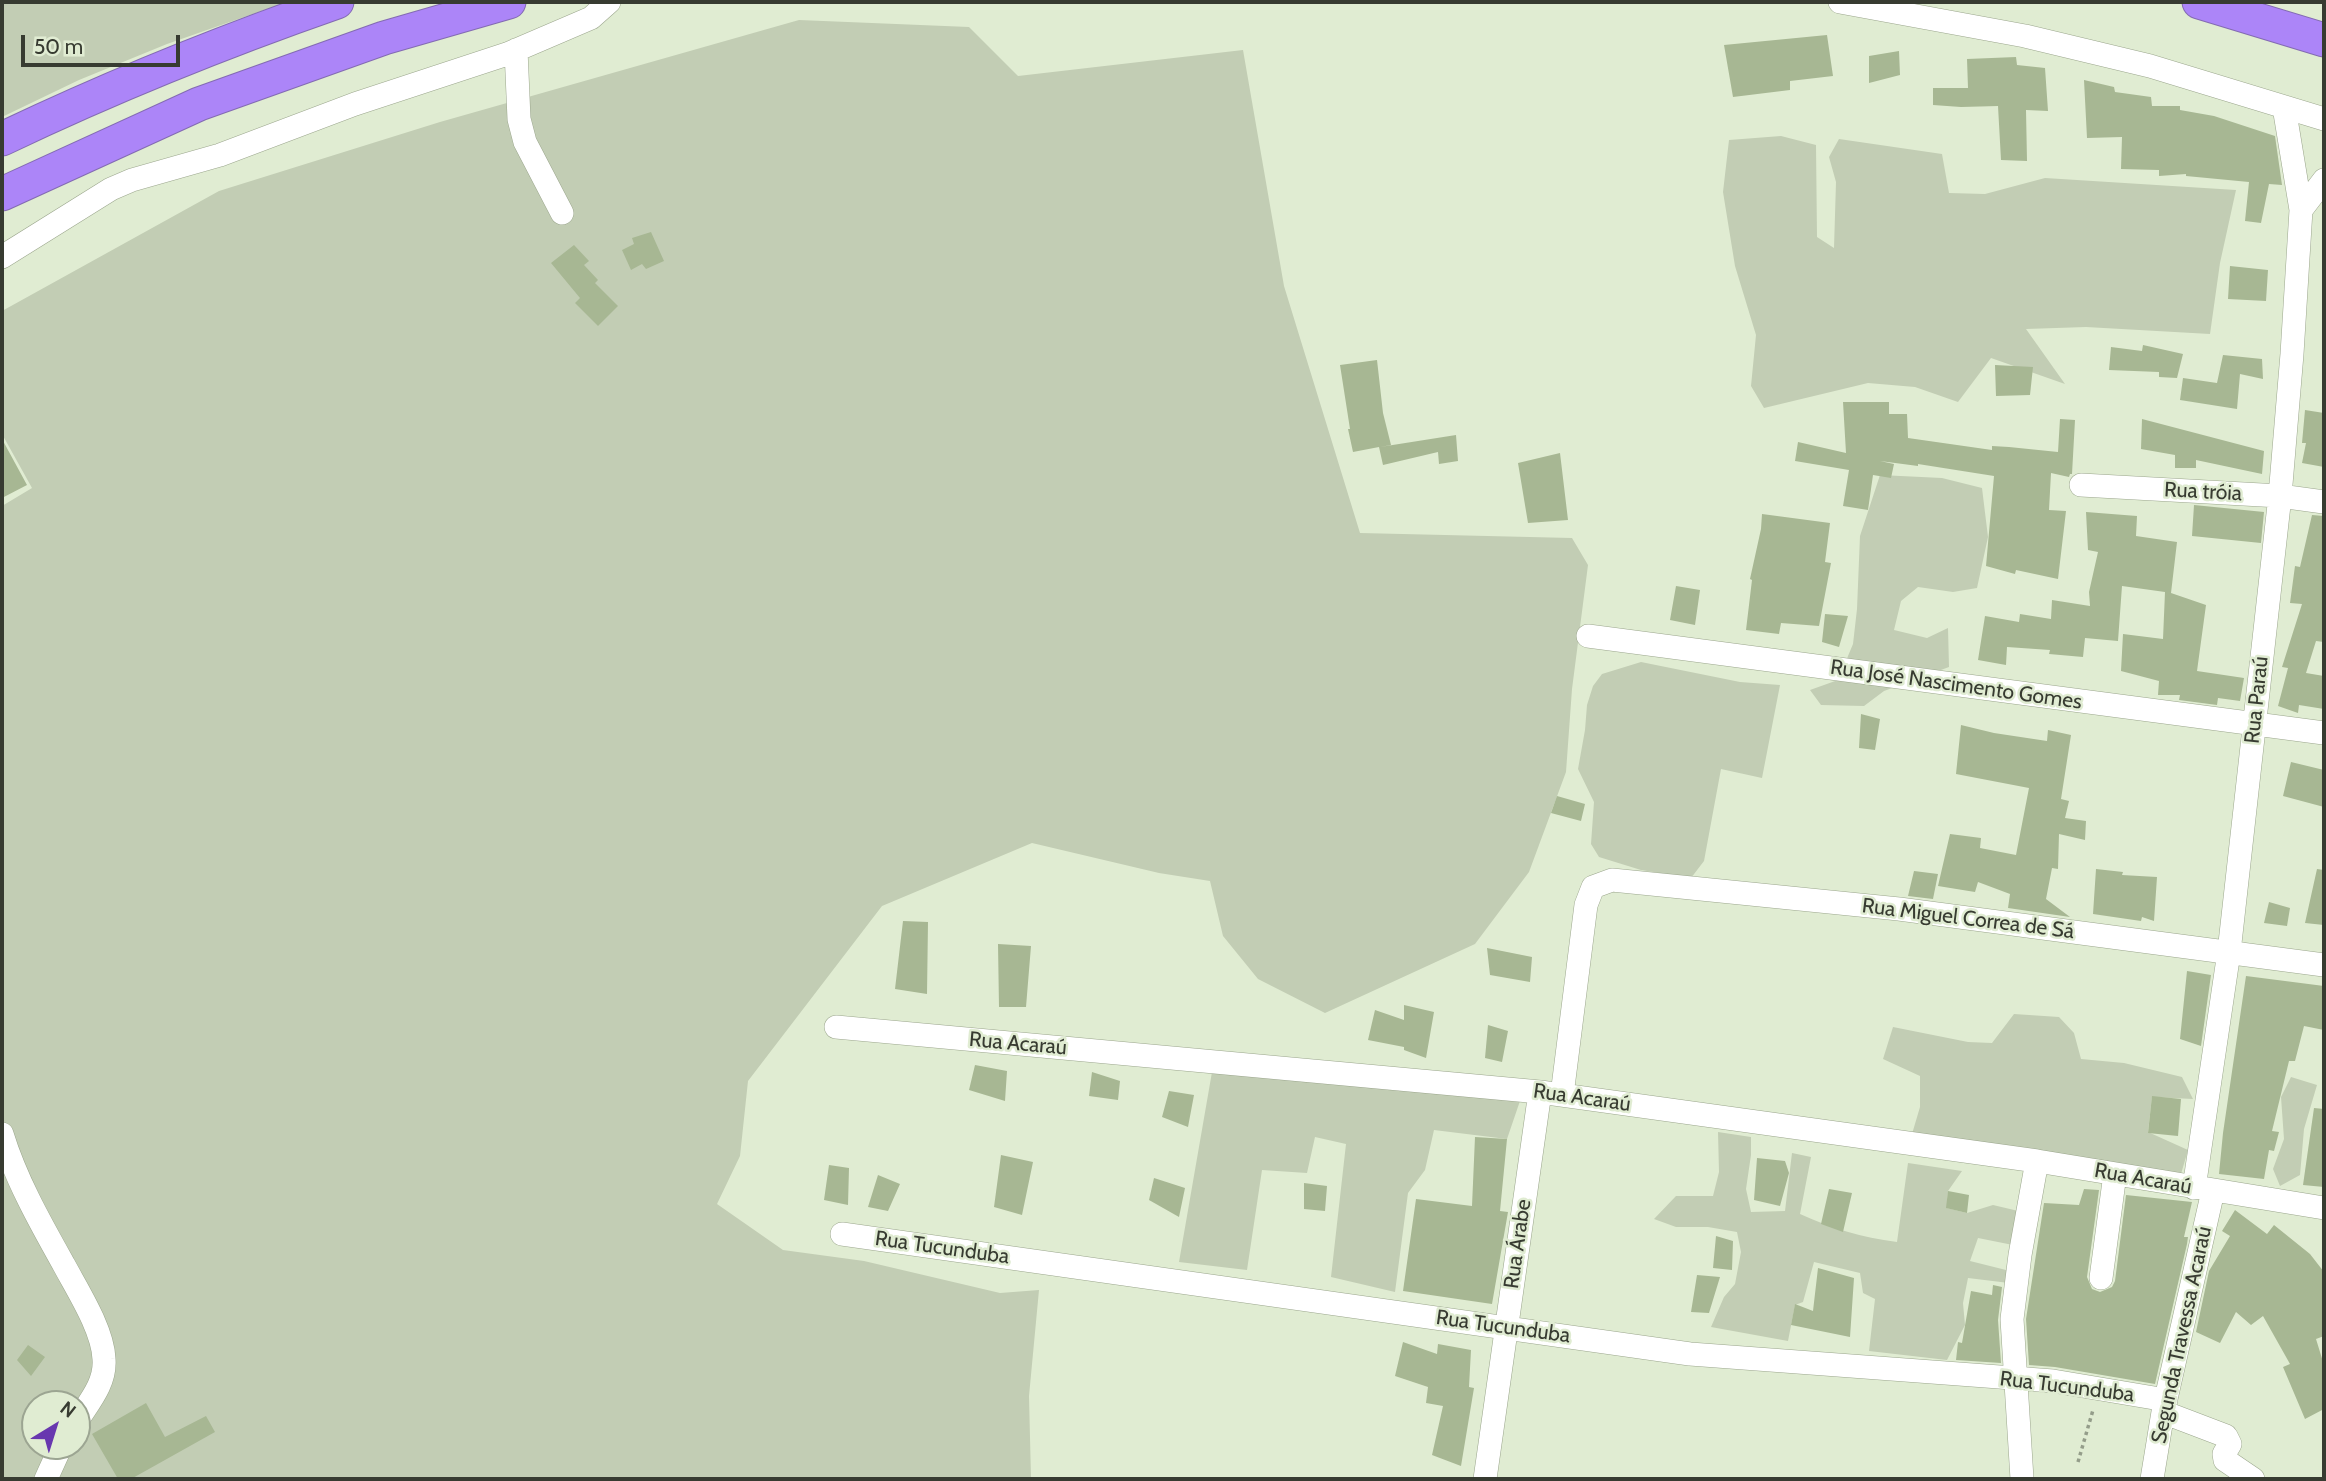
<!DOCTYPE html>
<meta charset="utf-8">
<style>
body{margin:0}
#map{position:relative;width:2326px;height:1481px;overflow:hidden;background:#e0ecd2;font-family:Cabin,sans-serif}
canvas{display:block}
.frame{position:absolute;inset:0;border:4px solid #373b31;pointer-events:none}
.north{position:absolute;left:21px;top:1390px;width:70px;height:70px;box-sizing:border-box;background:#e0ecd2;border:2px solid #9ca592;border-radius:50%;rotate:38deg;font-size:19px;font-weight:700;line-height:28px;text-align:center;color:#373b31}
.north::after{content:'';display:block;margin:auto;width:24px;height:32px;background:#6837af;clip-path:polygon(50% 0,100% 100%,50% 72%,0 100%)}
.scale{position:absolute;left:21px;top:35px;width:159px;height:32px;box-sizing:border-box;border:4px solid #373b31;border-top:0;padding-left:9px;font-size:21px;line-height:24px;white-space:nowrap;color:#373b31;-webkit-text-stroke:5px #e0ecd2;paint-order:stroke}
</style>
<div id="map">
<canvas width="2326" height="1481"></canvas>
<div class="frame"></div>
<div class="north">N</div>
<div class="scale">50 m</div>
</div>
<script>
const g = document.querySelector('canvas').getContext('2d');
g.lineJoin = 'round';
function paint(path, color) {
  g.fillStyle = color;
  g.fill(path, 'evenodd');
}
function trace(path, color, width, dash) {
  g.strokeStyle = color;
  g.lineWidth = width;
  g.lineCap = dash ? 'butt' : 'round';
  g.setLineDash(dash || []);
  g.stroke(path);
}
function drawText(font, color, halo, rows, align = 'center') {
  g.font = font + ' Cabin,sans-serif';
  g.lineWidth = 5;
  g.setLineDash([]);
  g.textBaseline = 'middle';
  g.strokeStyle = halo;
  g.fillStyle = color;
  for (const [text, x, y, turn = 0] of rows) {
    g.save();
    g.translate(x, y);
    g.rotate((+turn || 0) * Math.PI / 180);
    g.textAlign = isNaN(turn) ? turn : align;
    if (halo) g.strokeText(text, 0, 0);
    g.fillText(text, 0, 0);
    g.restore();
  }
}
paint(new Path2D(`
 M2,2H287L167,44L79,80L2,117Z
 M799,20L969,27L1018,76L1243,50L1284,286L1360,533L1572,538L1588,565L1572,689L1566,772L1529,872L1475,944L1325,1013L1258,979L1223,936L1210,881L1159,873L1032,843L882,906L748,1081L740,1156L717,1204L783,1250L864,1261L1000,1293L1039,1290L1029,1396L1031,1479H2V506L32,488L2,434V311L219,191L440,122ZM35,1404H77V1446H35Z
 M1781,136L1816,145L1817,237L1834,248L1836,182L1829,157L1839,139L1942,154L1949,193L1985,194L2045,178L2236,190L2220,263L2210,334L2086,327L2026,329L2065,384L1991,358L1958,402L1915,387L1868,383L1764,408L1751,386L1756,335L1735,266L1723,192L1729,140Z
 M1880,475L1942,478L1982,488L1988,537L1977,588L1953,592L1918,587L1901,601L1894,630L1927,638L1948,628L1949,667L1884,691L1864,706L1821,705L1810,690L1838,680L1853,644L1857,609L1860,536Z
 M1641,662L1740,682L1780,685L1762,778L1721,769L1704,861L1691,878L1641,870L1599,857L1591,844L1594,802L1578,769L1585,730L1587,705L1593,686L1602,674Z
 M2014,1014L2059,1017L2074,1033L2081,1059L2124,1063L2182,1077L2193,1099L2152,1097L2148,1132L2188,1150L2181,1174L1912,1134L1920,1107V1076L1883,1059L1893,1027L1968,1042L1992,1043Z
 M1212,1072L1521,1098L1507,1139L1434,1130L1425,1170L1408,1193L1395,1292L1331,1277L1346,1144L1315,1137L1307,1173L1262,1170L1247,1270L1179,1262Z
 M2291,1077L2317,1085L2304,1129L2300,1175L2280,1186L2273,1169L2284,1139L2281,1097Z
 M1718,1132L1751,1137V1155L1746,1189L1751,1212L1785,1211L1792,1153L1811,1157L1800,1214C1833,1229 1861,1237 1897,1242L1908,1163L1962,1171L1948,1191L1947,1208L1967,1213L1993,1205L2031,1214L2023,1247L1978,1238L1970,1261L2010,1271L2009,1283L1968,1278L1963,1303L1965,1325L1947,1360L1869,1351L1875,1299L1863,1293L1860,1273L1814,1262L1803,1302L1795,1305L1788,1341L1711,1327L1724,1297L1735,1284L1741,1252L1737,1232L1708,1227H1676L1654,1219L1676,1196H1713L1719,1172Z`), '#c2cdb4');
paint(new Path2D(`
 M1827,35L1833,76L1790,81V90L1733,97L1724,45Z
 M1899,51L1900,75L1869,83V56Z
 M2016,57L2017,65L2045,68L2048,111L2026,110L2027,161L2001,160L1998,106L1961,107L1933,105V88H1968L1967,59Z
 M2084,80L2114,87L2115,92L2151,97L2152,106H2180V110L2214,116L2275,136L2282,185L2269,184L2261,223L2245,221L2249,182L2186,176V174L2159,176V170L2121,169L2122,137L2087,138Z
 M651,232L664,261L646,269L642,264L631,270L622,250L634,244L632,238Z
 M574,245L589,261L584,265L598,280L595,283L618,306L598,326L575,303L580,298L551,263Z
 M2230,266L2268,270L2266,301L2228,299Z
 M2143,345L2183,354L2177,378L2159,377V372L2109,370L2111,347L2142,351Z
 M2223,355L2262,359L2263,379L2240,374L2237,409L2180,400L2183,378L2217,383Z
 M1377,360L1383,413L1391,445L1380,447L1456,435L1458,461L1439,464L1438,452L1383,465L1379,447L1353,452L1348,429H1350L1340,365Z
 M1995,365L2033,367L2030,395L1996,396Z
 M1843,402H1889V414H1907L1908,438L1992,450V446L2009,447L2058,452L2060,419L2075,420L2072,474H2070L2069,477L2051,473L2049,510L2066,511L2058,579L2016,570L2015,574L1986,566L1994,476L1918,464V466L1880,461L1894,464L1891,478L1873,475L1868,510L1843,506L1849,470L1795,461L1798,442L1846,453Z
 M2305,410L2324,413V467L2302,463L2306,443H2302Z
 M2142,419L2264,451L2262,474L2196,460V468H2175V455L2141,449Z
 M2,439L27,485L2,498Z
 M1560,453L1568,520L1528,523L1518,463Z
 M2194,505L2264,512L2261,543L2192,536Z
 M2086,512L2137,516L2136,536L2177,542L2171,593L2206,605L2197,671L2244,678L2240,701L2218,698L2217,705L2179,700L2180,695H2158L2159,681L2121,671L2123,634L2163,639L2165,592L2122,586L2118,641L2085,638L2083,657L2049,654L2050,650L2007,647L2006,665L1978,660L1985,616L2019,622L2020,614L2051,619L2052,600L2090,606L2089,592L2098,552L2088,550Z
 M1762,514L1830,523L1825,562L1831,563L1819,626L1781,623L1779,634L1746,630L1752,580L1750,579L1761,529Z
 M2312,515L2324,516V642L2316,641L2306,673L2324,676V709L2299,705L2298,713L2278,706L2288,668L2282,667L2302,604L2290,603L2295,566L2300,567Z
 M1676,586L1700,590L1695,625L1670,620Z
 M1825,614L1848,616L1839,647L1822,642Z
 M1861,714L1880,719L1875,750L1859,748Z
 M1961,725L1994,733L2047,741L2048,730L2071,735L2061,799L2069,801L2065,818L2086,821L2085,840L2059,834L2058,869L2052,868L2046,899L2070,917L2008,908L2010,894L1978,882L1975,892L1938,886L1950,834L1981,838L1980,848L2016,855L2029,788L1956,774Z
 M2291,762L2324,770V807L2283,796Z
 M1557,796L1585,804L1581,821L1551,813Z
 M2096,869L2123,872L2122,875L2157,877L2154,921L2142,917L2141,921L2093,914Z
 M2317,869L2324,870V925L2305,923Z
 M1914,871L1938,874L1933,899L1908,896Z
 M2269,902L2290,908L2287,926L2264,923Z
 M903,921L928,922L927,994L895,989Z
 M998,944L1031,946L1026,1007H999Z
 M1487,948L1532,957L1530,982L1490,975Z
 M2187,971L2211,975L2201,1046L2180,1039Z
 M2246,976L2324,986V1030L2304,1026L2295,1061H2289L2272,1131L2279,1132L2274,1151L2269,1150L2264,1179L2219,1174L2223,1133Z
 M1404,1005L1434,1012L1426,1058L1404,1050V1047L1368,1040L1375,1010L1404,1020Z
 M1488,1025L1508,1031L1502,1062L1485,1058Z
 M975,1065L1007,1071L1005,1101L969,1090Z
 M1092,1072L1120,1081L1118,1100L1089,1096Z
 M1169,1091L1194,1095L1188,1127L1162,1117Z
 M2152,1096L2181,1099L2178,1136L2148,1133Z
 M2314,1108L2324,1109V1187L2303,1185Z
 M1475,1137L1507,1139L1500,1211L1508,1212L1492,1304L1403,1291L1416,1199L1472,1206Z
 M1001,1155L1033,1162L1022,1215L994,1207Z
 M1757,1158L1785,1161L1789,1173L1780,1206L1754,1200Z
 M829,1165L849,1168L848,1205L824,1200Z
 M878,1175L900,1184L888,1211L868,1207Z
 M1154,1178L1185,1188L1179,1217L1149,1200Z
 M1304,1183L1327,1186L1325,1211L1304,1209Z
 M1829,1189L1852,1193L1843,1232L1821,1224Z
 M2084,1189L2099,1190L2087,1277L2092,1289L2100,1292L2112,1287L2115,1281L2126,1195L2192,1202L2184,1237H2188L2187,1244L2155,1384L2055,1367L2029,1365L2026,1319L2044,1203L2079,1205Z
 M1948,1191L1969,1195L1967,1213L1946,1208Z
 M2235,1210L2267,1234L2274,1225L2310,1254L2324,1272V1336L2316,1339L2324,1365V1409L2305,1419L2283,1367L2290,1364L2263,1316L2251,1325L2236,1312L2220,1343L2196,1332L2209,1271L2230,1236L2222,1231Z
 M1716,1236L1733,1241L1732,1270L1713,1268Z
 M1818,1268L1854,1278L1850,1337L1791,1325L1795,1304L1813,1311Z
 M1697,1275L1720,1277L1709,1313L1691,1312Z
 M1993,1285L2002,1287L1998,1320L2001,1363L1956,1360L1958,1342L1962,1343L1971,1291L1992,1295Z
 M1403,1342L1437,1354L1438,1344L1471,1350L1469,1387L1474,1388L1461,1466L1432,1455L1443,1406L1426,1403L1428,1387L1395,1376Z
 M28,1345L45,1357L31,1376L17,1360Z
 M146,1403L165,1437L206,1416L215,1432L131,1479H118L92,1434Z`), '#a7b793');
const minor = new Path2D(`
 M1840,2L2025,36L2150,66L2324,119
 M516,50L519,119L525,142L562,213
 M2301,210L2324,180
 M2,257L111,189L132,180L220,155L355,104L507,54L591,18L609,2
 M2081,485L2280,496L2324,502
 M1588,636L2324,733
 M836,1027L1540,1092L2037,1161L2324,1208
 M1562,1095L1586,905L1593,887L1612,880L1899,909L2324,965
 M2,1134C16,1180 41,1224 64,1265C78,1291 103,1330 104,1359C106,1383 89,1402 77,1421
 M2194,1188L2229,952L2280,496L2292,354L2301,210L2284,107
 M842,1234L1690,1354L2053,1381L2166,1400
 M2101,1278L2115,1174
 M2163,1412L2226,1436L2230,1444L2224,1454L2225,1460L2253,1479
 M46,1479L61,1446
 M1485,1479L1540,1092
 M2022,1479L2012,1319L2020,1255L2037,1161
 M2152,1479L2163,1412L2213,1191`);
const highway = new Path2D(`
 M2199,2L2324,40
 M2,139C111,87 222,42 337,2
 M2,194L199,104L384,38L509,2`);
trace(minor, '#9ba68d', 24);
trace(highway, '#836bb2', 35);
trace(new Path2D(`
 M2078,1462L2093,1410`), '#949d8a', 3.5, [3.5, 3.5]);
trace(minor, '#fff', 23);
trace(highway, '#ac85f8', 33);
drawText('21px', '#373b31', '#e0ecd2', [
 ["Rua tróia",2203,492,3],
 ["Rua José Nascimento Gomes",1956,685,8],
 ["Rua Paraú",2257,700,-84],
 ["Rua Miguel Correa de Sá",1968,919,7],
 ["Rua Acaraú",1018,1044,5],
 ["Rua Acaraú",1582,1098,8],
 ["Rua Acaraú",2143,1179,10],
 ["Rua Árabe",1518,1244,-82],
 ["Rua Tucunduba",942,1248,8],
 ["Rua Tucunduba",1503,1327,8],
 ["Segunda Travessa Acaraú",2182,1335,-78],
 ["Rua Tucunduba",2067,1387,7]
]);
</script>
